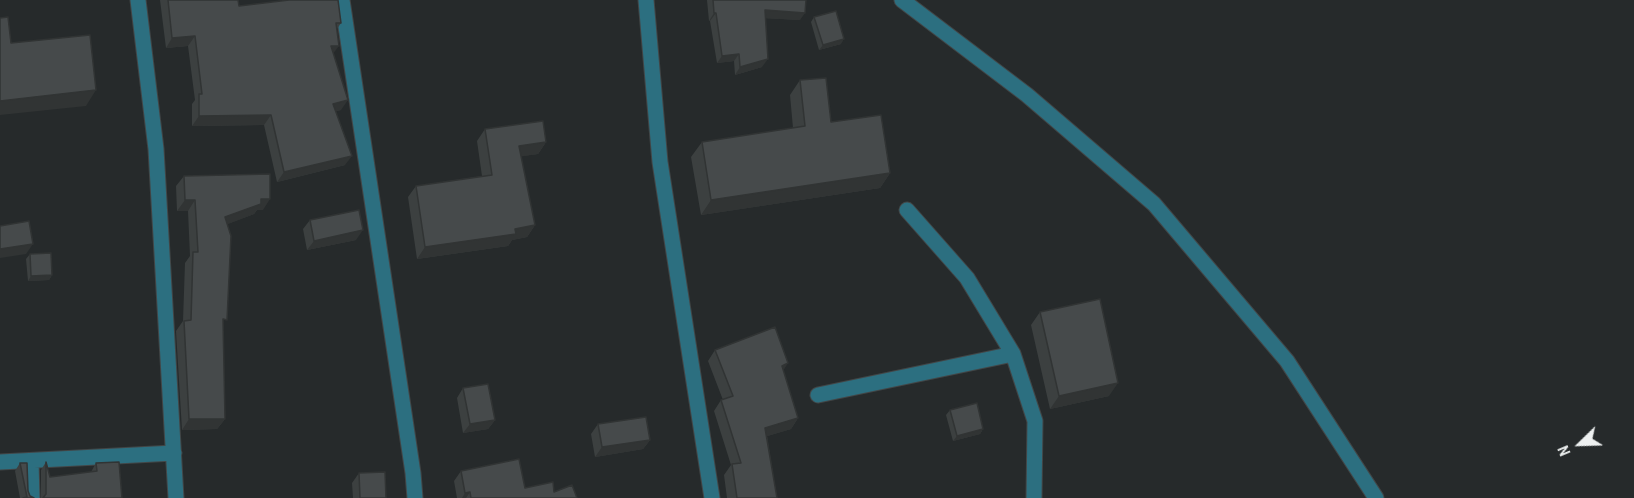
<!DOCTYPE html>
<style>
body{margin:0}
#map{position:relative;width:1634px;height:498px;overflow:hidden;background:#262a2b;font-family:"Archivo Narrow",sans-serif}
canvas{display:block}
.north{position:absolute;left:1550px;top:414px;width:60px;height:60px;-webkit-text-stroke:4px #262a2b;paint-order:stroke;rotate:247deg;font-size:16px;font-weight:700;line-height:24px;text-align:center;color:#edf0f0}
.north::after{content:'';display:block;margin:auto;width:21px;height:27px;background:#edf0f0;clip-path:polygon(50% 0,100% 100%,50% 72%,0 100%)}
</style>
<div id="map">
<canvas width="1634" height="498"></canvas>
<div class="north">N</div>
</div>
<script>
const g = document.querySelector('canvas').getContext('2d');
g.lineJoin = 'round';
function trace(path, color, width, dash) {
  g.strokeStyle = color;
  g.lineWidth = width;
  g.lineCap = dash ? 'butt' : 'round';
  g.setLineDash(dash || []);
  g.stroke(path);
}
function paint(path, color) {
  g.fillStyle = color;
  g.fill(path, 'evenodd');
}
const street = new Path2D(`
 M138,0L156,149L176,498
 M342,0L413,473L415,498
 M646,0L660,162L712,498
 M902,0L1027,95L1154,204L1287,361L1376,498
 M907,210L967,278L1013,354L1035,421L1034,498
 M818,395L1013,354
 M31,461L32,498
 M0,462L174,453`);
trace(street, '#424647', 17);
trace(street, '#2c6f80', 15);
paint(new Path2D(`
 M160,0H238L239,6L341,23L337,29L333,53L341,110L336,111L345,165L277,182L264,125L192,126V104L195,100L188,46L166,48Z
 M707,0H806L800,20L765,18L762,67L735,75L734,61L717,63L710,21H709Z
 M814,17L841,44L819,50L811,22Z
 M800,80L831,122L890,173L880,188L701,215L691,157L702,142L793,128L790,95Z
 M485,129L546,142L538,154L521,156L535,225L527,237L512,240L508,246L417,259L408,197L416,186L482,176L477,141Z
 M184,176L263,210H257L254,214L227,224L223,326L225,419L217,429L182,430L176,331L183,321L185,263L190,256L188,211H177L176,186Z
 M310,220L356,240L307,250L303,229Z
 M30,254L52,275L49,280L28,281L26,259Z
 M1040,312L1109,396L1050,409L1031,325Z
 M715,350L783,370L798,418L791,429L767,436L777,498H727L724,475L731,465L714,411L721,400H723L708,361Z
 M463,388L495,420L488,429L463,433L457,398Z
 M950,410L983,429L980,434L953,441L946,415Z
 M598,424L650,440L643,449L595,457L591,434Z
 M46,462L50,477L91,472L96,463L122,498H41V470Z
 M20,463L30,496L34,498H20L15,471Z
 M461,471L525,488L554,492L577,498H457L454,481Z
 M359,473L386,498H353L352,483Z`), '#3c4040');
paint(new Path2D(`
 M765,10L805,13L800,20L759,18Z
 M714,13H716L710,21H709Z
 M195,36L188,46L166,48L172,38Z
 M844,39L841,44L819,50L823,45Z
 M331,46H339L332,55Z
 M739,54L734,61L717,63L722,56Z
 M768,59L762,67L735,75L740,67Z
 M96,90L86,106L0,115V101Z
 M348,100L341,110L326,114L333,104Z
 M271,115L264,125L192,126L199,116Z
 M546,142L538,154L511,158L519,146Z
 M352,156L345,165L277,182L284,172Z
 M890,173L880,188L701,215L711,200Z
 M261,199H270L263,210H257L254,214L218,228L225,217Z
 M185,200H195L188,211H177Z
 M535,225L527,237L512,240L508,246L417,259L425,247Z
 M363,230L356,240L307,250L314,241Z
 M33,244L26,254L0,258V249Z
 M52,275L49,280L28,281L31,276Z
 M788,363L781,374L782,366Z
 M1118,383L1109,396L1050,409L1059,396Z
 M798,418L791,429L758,439L765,428Z
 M189,419H225L217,429L182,430Z
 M495,420L488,429L463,433L470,424Z
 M983,429L980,434L953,441L957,436Z
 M650,440L643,449L595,457L602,447Z
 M470,492L466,498H462L465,493Z`), '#313434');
const building = new Path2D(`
 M168,0H238L239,6L289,0H338L341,23H336L339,46H331L348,100L333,104L352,156L284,172L271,115L199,116V94H202L195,36L172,38Z
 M713,0H806L805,13L765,10L768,59L740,67L739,54L722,56L716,13H714Z
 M836,11L844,39L823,45L814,17Z
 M8,17L11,43L90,35L96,90L0,101V18Z
 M826,78L831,122L881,115L890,173L711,200L702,142L805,126L800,80Z
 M543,121L546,142L519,146L535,225L515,229L516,234L425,247L416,186L492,175L485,129Z
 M270,174V199H261V204L225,217L231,236L227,320L223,319L225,419H189L184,321L191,320L193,252H198L195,200H185L184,176Z
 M359,210L363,230L314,241L310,220Z
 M29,221L33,244L0,249V226Z
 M51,253L52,275L31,276L30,254Z
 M1100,299L1118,383L1059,396L1040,312Z
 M775,327L788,363L782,366L798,418L765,428L777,498H737L732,464L741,463L721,400L733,396L715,350Z
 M488,384L495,420L470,424L463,388Z
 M977,403L983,429L957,436L950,410Z
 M646,417L650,440L602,447L598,424Z
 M519,459L525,488L553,482L554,492L572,485L577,498H471L470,492L465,493L461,471Z
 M46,462L50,477L97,471L96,463L119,462L122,498H43L46,494Z
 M20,463H27L28,491L30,496L34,498H23L27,497Z
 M385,472L386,498H360L359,473Z`);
paint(building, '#464a4b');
trace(building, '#313434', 1.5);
</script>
